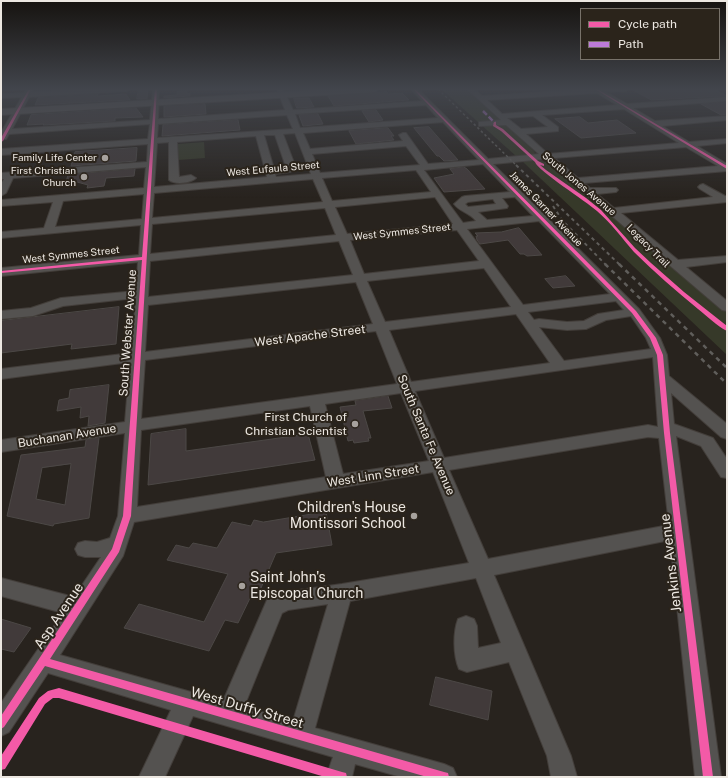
<!DOCTYPE html>
<style>
body{margin:0}
#map{position:relative;width:728px;height:778px;overflow:hidden;background:#28231e;font-family:"Public Sans",sans-serif}
canvas{display:block}
.frame{position:absolute;inset:0;border:2px solid #ece7e1;pointer-events:none}
.legend{position:absolute;left:580px;top:8px;width:140px;height:52px;box-sizing:border-box;background:#2b241b;border:1px solid #78726a;margin:0;padding:5px 7px;list-style:none;font-size:12px;color:#ece7e1}
.legend li{display:flex;align-items:center;gap:8px;height:20px}
.legend b{width:20px;border:1px solid #78726a}
</style>
<div id="map">
<canvas width="728" height="778"></canvas>
<div class="frame"></div>
<ul class="legend">
<li><b style="height:5px;background:#f35aa7"></b>Cycle path</li>
<li><b style="height:5px;background:#bd7bd9"></b>Path</li>
</ul>
</div>
<script>
const g = document.querySelector('canvas').getContext('2d');
g.lineJoin = 'round';
function paint(path, color) {
  g.fillStyle = color;
  g.fill(path, 'evenodd');
}
function trace(path, color, width, dash) {
  g.strokeStyle = color;
  g.lineWidth = width;
  g.lineCap = dash ? 'butt' : 'round';
  g.setLineDash(dash || []);
  g.stroke(path);
}
function drawText(font, color, halo, rows, align = 'center') {
  g.font = font + ' "Public Sans",sans-serif';
  g.lineWidth = 4;
  g.setLineDash([]);
  g.textBaseline = 'middle';
  g.strokeStyle = halo;
  g.fillStyle = color;
  for (const [text, x, y, turn = 0] of rows) {
    g.save();
    g.translate(x, y);
    g.rotate((+turn || 0) * Math.PI / 180);
    g.textAlign = isNaN(turn) ? turn : align;
    if (halo) g.strokeText(text, 0, 0);
    g.fillText(text, 0, 0);
    g.restore();
  }
}
paint(new Path2D(`
 M441,89H466L535,152L534,154L516,156Z
 M204,142L205,158L178,160V144Z
 M538,160L550,163L727,312V355L522,161Z`), '#363929');
const building = new Path2D(`
 M139,89H148L147,99H137Z
 M631,89H713L727,96L652,100Z
 M187,91V94L190,93V96L164,98V96L177,95V92Z
 M387,92L388,94L402,93L409,100L334,106L328,96Z
 M98,94L97,96L126,94L130,100L35,105L38,98Z
 M294,98H309L314,107L297,108Z
 M727,102V114L721,115L701,104Z
 M205,104L206,114L164,117V106Z
 M136,108L143,117L115,118V121L43,125L44,124L27,125L31,115Z
 M376,110L383,120L369,122L362,111Z
 M318,114L323,124L303,126L299,115Z
 M580,117L588,123L617,120L636,133L581,138L555,119Z
 M238,120L240,130L162,136L163,125Z
 M429,127L458,160L444,161L439,156H437L414,128Z
 M388,128L394,136H391L394,140L356,144L349,131Z
 M137,148L136,161L71,166L75,152Z
 M464,167L467,169L485,189L444,192L434,178L454,174L450,169Z
 M135,169L134,176L106,178L104,186L87,188L88,185L77,182H66L68,175Z
 M519,228L542,255L527,256L524,254H520L508,240L480,244L477,240L476,236H478L475,233L501,232Z
 M566,276L575,286L553,288L545,279Z
 M119,307L116,344L71,349L72,344L1,353V321Z
 M109,385L105,423L88,426L89,416L80,418L81,407L57,411L59,400L69,398L70,390Z
 M388,396L392,408L363,411L371,438H368L369,441L354,443L353,440L348,441L340,407L356,405L355,401Z
 M186,429V451L308,434L315,460L148,485L151,434Z
 M99,438L89,518L54,524L53,526L7,516L21,455L85,447L86,440ZM71,464L65,505L36,499L42,468Z
 M326,512L332,545L276,553L258,595L252,594L238,623L225,620L209,651L124,628L139,604L204,622L228,574L167,560L176,545L189,548L193,543L217,548L232,522L251,526L254,520L263,522Z
 M1,619L31,628L14,652L1,649Z
 M436,677L492,691L488,720L430,705Z`);
paint(building, '#413a3a');
trace(building, '#4c4846', 1);
const minor = new Path2D(`
 M27,89H33L32,92L95,89H130L127,91L29,97L12,129L150,120L153,89H159L158,119L285,110L277,89H283L293,110L422,101L411,89H418L488,159L539,154L506,125L479,126V122L501,120L467,89H474L482,96L593,89H629L626,91L606,92L627,104L727,97V101L633,108L655,121L727,116V120L662,126L689,142L727,139V143L697,146L727,164V171L584,183L590,188H616L618,190L616,192L597,194L614,208L713,197L700,189L698,187L700,185L703,184L725,196H727V202L621,213L678,260L727,256V262L686,267L727,301V311L722,310L545,159L493,164L639,309L660,338L667,355L669,376L727,424V439L721,437L671,393L674,424L713,438L727,459V478L721,477L701,446L676,436L721,777H695L670,540L494,575L571,756L577,777H551L547,756L509,662L467,672L459,669C453,655 453,632 458,619L466,616L474,619L477,626L478,648L501,643L476,578L350,601L315,728L444,764L453,768L457,777H401L355,764L352,777H326L333,757L193,716L165,777H139L171,710L48,673L9,732L1,736V703L63,613L1,596V578L74,597L101,557H85L78,555L75,549L78,543L85,541L97,542L110,538L118,516L125,433L1,452V440L125,422L130,362L1,379V369L131,353L136,298L63,306L33,316L1,319V311L31,308L61,298L136,291L138,262L1,276V268L139,255L141,225L1,238V232L44,228L53,202L1,206V200L144,188L146,167L13,178L6,193L1,196V184L4,179H1V173L147,162L148,144L1,155V149L148,139L150,124L9,134L6,139H1V130L3,129L22,97L1,98V94L24,93ZM597,93L617,105L502,114L487,100ZM426,105L438,118L300,128L295,114ZM624,109L679,143L548,154L526,134L558,131V127L542,115ZM287,115L293,129L157,138L158,124ZM533,116L548,127L521,129L507,118ZM443,122L479,160L428,164L406,133H403L399,135L403,141L310,149L303,133ZM295,133L311,174L276,177L275,174L290,172L296,168L283,134ZM264,135H275L286,167L274,169ZM256,136L267,177L154,187L157,143L169,142V180C175,185 191,183 196,178L191,175L179,177L177,142ZM406,146L420,165L320,173L312,154ZM686,147L718,166L578,178L554,158ZM483,164L510,192L465,196L462,197L454,204C460,212 470,213 476,221L463,223L424,170ZM416,170L431,192L332,201L322,178ZM313,179L323,202L152,218L154,193ZM144,194L142,219L55,227L63,201ZM435,197L453,224L347,234L335,207ZM515,197L533,216L487,220L478,212L507,208L508,206L502,198ZM493,199L496,204L468,207L465,204L468,202ZM325,208L336,235L150,254L152,224ZM539,221L610,294L523,305L467,229ZM457,230L479,261L364,274L350,240ZM339,241L353,275L148,297L150,261ZM484,268L511,307L385,322L367,281ZM356,282L373,324L145,352L148,305ZM616,301L624,310L598,314L584,321L567,322L539,319L534,320L528,312ZM516,314L550,363L411,382L389,330ZM631,316L646,338L651,349L564,361L539,327L567,330L586,329L606,320ZM376,331L397,384L141,419L145,360ZM653,357L658,427L648,425L444,458L415,391ZM401,393L429,461L343,474L325,404ZM310,406L326,477L137,507L141,430ZM648,437L659,438L669,525L488,559L449,470ZM433,472L469,563L342,584L284,592L267,600L223,701L60,655L123,556L134,522ZM328,604L293,721L244,707L282,613L288,610Z`);
const major = new Path2D(`
 M337,89H379L375,92L1,115V109Z`);
trace(minor, '#433e3a', 2);
trace(major, '#433e3a', 2);
paint(minor, '#545250');
paint(major, '#5e5a58');
trace(new Path2D(`
 M438,89L517,166`), '#605e5b', 1.5, [2.5, 2.5]);
trace(new Path2D(`
 M516,165L620,265
 M553,206L562,220L606,265`), '#605e5b', 2, [3.5, 3.5]);
trace(new Path2D(`
 M605,264L727,384
 M619,264L727,368`), '#605e5b', 2.5, [4.5, 4.5]);
trace(new Path2D(`
 M483,111L495,123`), '#bd7bd9', 2.5, [5.5, 2.5]);
paint(new Path2D(`
 M29,89H31L3,141L1,142V138Z
 M155,89H157L131,516L119,552L50,659L444,772L448,773L449,777H427L45,666L4,727L1,729V716L112,549L123,516L142,260L1,273V271L142,257Z
 M413,89H415L636,311L656,338L663,355L670,433L713,777H703L664,433L657,355L650,338L632,313Z
 M595,89H597L727,166V169Z
 M494,122H496V125L503,129L538,161L544,164V166L540,165L546,170L586,198L601,210L635,248L651,263L684,292L727,326V331C717,326 707,316 698,309C676,291 654,272 634,252C622,238 611,223 597,211C586,201 538,171 535,162L501,131L493,126Z
 M59,688L342,772L346,773L347,777H325L59,698H53L45,704L5,769L1,770V756L39,698L48,691Z`), '#f35aa7');
const sky = g.createLinearGradient(0, 0, 0, 198);
sky.addColorStop(0, '#161310');
sky.addColorStop(0.45, '#42454c');
sky.addColorStop(1, '#42454c00');
g.fillStyle = sky;
g.fillRect(0, 0, 728, 198);
for (const [x, y, r, color] of [
 [105,158,4,"#a7a29d"],
 [84,177,4,"#a7a29d"],
 [355,424,4,"#a7a29d"],
 [414,516,4,"#a7a29d"],
 [242,586,4,"#a7a29d"]
]) {
  const dot = new Path2D();
  dot.arc(x, y, r, 0, 2 * Math.PI);
  g.fillStyle = color;
  g.fill(dot);
  trace(dot, '#2b241b', 1.5);
}
drawText('10px', '#ece7e1', '#2b241b', [
 ["Family Life Center",97,158],
 ["First Christian",76,171],
 ["Church",76,183]
], 'right');
drawText('10px', '#ece7e1', '#2b241b', [
 ["West Eufaula Street",273,169,-5],
 ["South Jones Avenue",579,184,40],
 ["James Garner Avenue",546,209,46],
 ["West Symmes Street",402,232,-6],
 ["Legacy Trail",648,246,45],
 ["West Symmes Street",71,255,-6]
]);
drawText('12px', '#ece7e1', '#2b241b', [
 ["South Webster Avenue",128,333,-86],
 ["West Apache Street",310,336,-7],
 ["South Santa Fe Avenue",426,435,67],
 ["Buchanan Avenue",67,436,-9],
 ["West Linn Street",373,476,-9]
]);
drawText('12px', '#ece7e1', '#2b241b', [
 ["First Church of",347,417],
 ["Christian Scientist",347,431]
], 'right');
drawText('14px', '#ece7e1', '#2b241b', [
 ["Children's House",406,508],
 ["Montissori School",406,524],
 ["Saint John's",250,578,"left"],
 ["Episcopal Church",250,594,"left"]
], 'right');
drawText('14px', '#ece7e1', '#2b241b', [
 ["Jenkins Avenue",671,563,-97],
 ["Asp Avenue",59,616,-56],
 ["West Duffy Street",247,708,16]
]);
</script>
